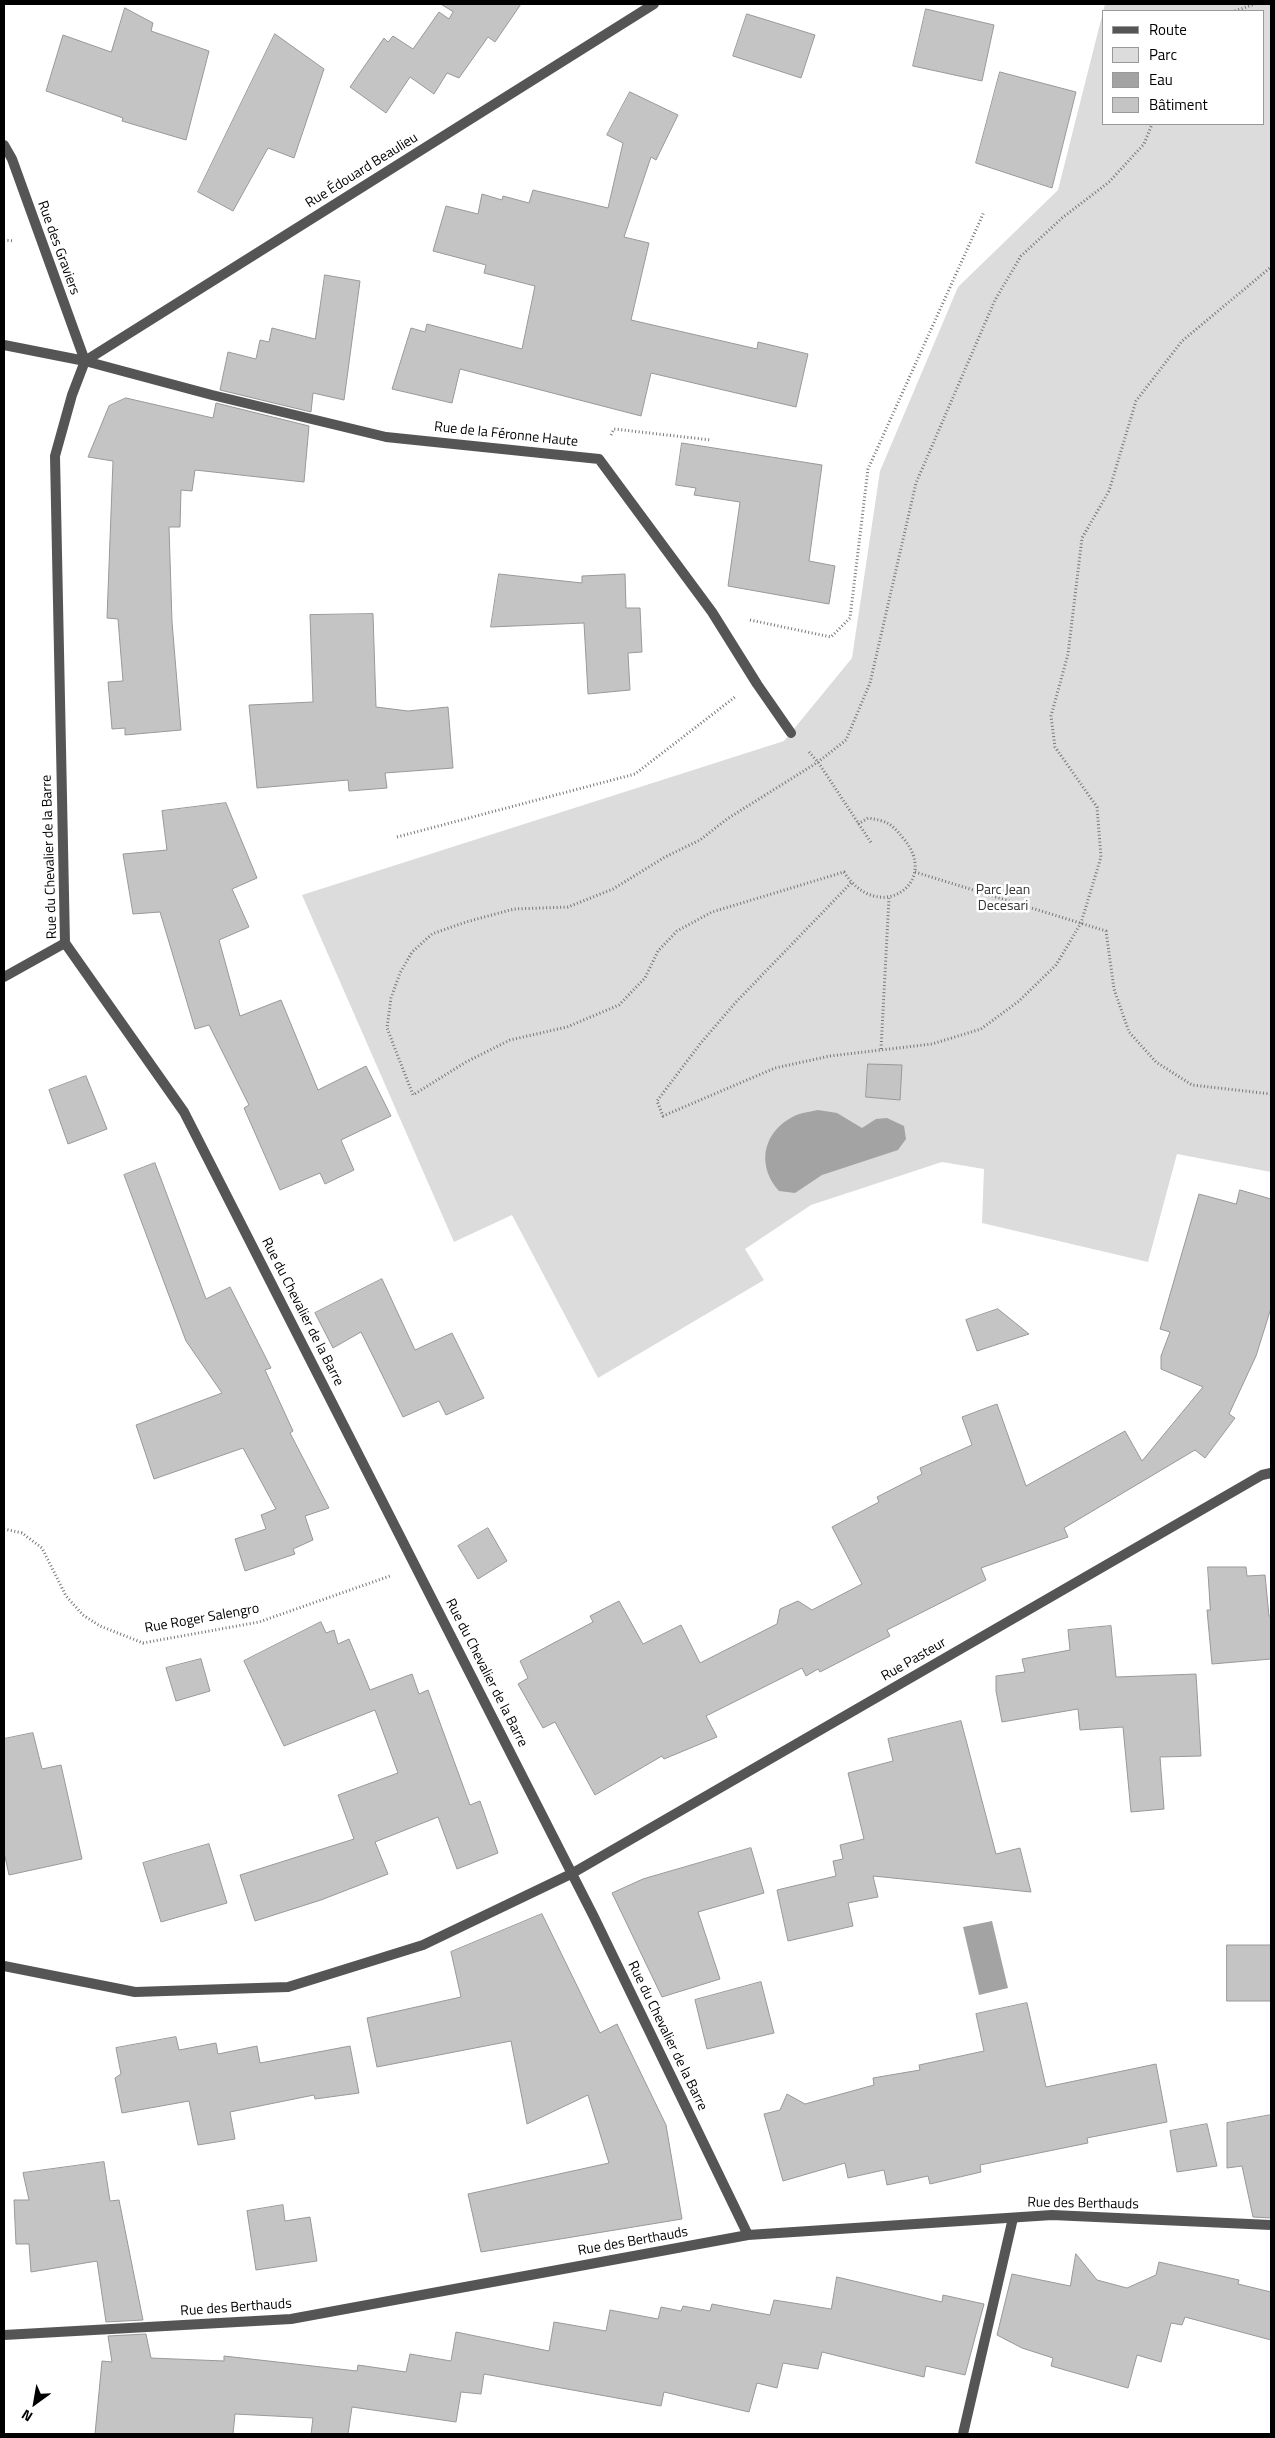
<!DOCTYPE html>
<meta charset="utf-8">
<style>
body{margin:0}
#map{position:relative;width:1275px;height:2438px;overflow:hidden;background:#fff;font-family:"Titillium Web",sans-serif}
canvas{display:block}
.frame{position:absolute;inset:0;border:5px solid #000;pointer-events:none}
.legend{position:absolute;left:1102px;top:10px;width:162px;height:115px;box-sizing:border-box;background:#fff;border:1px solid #999;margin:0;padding:6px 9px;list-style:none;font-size:15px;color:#000}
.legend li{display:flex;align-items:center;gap:10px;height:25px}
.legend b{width:25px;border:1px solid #999}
.north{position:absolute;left:10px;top:2378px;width:50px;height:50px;-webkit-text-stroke:4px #fff;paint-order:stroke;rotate:212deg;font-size:14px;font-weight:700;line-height:20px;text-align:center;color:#000}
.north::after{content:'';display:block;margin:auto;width:18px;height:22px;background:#000;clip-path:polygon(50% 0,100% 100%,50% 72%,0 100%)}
</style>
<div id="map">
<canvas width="1275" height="2438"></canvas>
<div class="frame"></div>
<ul class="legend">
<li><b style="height:6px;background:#555"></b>Route</li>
<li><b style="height:14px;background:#dcdcdc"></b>Parc</li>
<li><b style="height:14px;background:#a3a3a3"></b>Eau</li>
<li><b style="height:14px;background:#c4c4c4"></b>Bâtiment</li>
</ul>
<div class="north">N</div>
</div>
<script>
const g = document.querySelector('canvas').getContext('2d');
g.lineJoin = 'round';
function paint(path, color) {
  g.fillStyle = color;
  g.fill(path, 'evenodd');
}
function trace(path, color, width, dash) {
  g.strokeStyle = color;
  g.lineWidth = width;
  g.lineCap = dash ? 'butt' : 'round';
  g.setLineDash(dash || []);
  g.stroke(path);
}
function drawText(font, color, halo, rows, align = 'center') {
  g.font = font + ' "Titillium Web",sans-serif';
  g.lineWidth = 5;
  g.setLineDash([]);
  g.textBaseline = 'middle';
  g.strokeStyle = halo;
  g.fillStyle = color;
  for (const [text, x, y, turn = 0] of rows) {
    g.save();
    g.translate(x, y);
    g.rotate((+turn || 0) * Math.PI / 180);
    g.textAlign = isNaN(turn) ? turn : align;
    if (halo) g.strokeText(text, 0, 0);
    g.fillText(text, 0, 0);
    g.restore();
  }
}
paint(new Path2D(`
 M1105,4H1271V1172L1177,1154L1148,1262L982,1223L984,1169L942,1162L811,1205L745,1249L764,1280L598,1378L512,1215L454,1242L302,895L784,741L852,658L880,471L958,287L1058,190ZM1104,11H1264V124H1104Z`), '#dcdcdc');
paint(new Path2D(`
 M818,1110L837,1113L862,1128L876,1119L887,1118L904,1126L906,1139L898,1150L822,1175L795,1193L779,1191C758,1168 761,1136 789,1119C798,1113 808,1112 818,1110Z
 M992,1921L1008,1988L979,1995L963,1927Z`), '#a3a3a3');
const building = new Path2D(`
 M441,4H521L495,42L488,37L459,78L447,73L434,94L410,77L386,113L350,87L384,38L388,42L393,36L413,49L439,12L449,19L453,12Z
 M125,8L153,23L151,31L209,51L186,140L122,121L123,118L46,91L63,35L111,52Z
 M926,9L994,25L982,81L913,66Z
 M747,14L815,35L801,78L733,56Z
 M275,34L324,69L294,158L268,148L233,211L198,192Z
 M1000,72L1076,92L1052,188L976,163Z
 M630,92L678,115L656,160L651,157L624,237L649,243L631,320L757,349L758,342L808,354L796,407L651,373L641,416L460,369L452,403L392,389L411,328L425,332L427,324L522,349L535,286L484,273L486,265L433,251L446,206L478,214L482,194L502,200L503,196L529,203L533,190L608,208L623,143L607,135Z
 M325,275L360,281L344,400L313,393L311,412L220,390L228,352L256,359L260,340L269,342L272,328L315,339Z
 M126,398L213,418L216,403L309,426L304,482L195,470L192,491L181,490L180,527H169L172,622L181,730L125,735V728L112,729L108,682L123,681L118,619L107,618L113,461L88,457L109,406Z
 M682,443L822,465L809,561L835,566L829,604L728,586L740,502L694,495L696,488L676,485Z
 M499,574L582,583V576L625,574L626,608H640L642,652L628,653L630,690L588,694L584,623L491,627Z
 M373,614L376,707L408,711L448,707L453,768L385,773L387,788L349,791L348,780L257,788L249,705L313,702L310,615Z
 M226,803L257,878L232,889L249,927L219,940L240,1016L281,1000L318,1090L366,1066L391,1116L341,1140L354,1170L325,1184L320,1173L280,1190L244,1108L249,1105L209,1025L195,1029L160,912L133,914L123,854L167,850L162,811Z
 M868,1064L902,1065L900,1100L866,1097Z
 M86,1076L107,1129L68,1144L49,1090Z
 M155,1163L206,1299L230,1287L271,1368L265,1370L293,1431L290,1433L329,1508L305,1516L313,1540L293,1549L295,1554L245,1571L235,1539L266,1529L261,1515L276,1509L243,1448L154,1479L136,1425L222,1393L186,1341L124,1175Z
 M1240,1190L1271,1199V1308L1256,1356L1229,1414L1235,1418L1205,1458L1195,1450L1064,1528L1068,1537L981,1568L986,1580L887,1630L890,1636L851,1656L820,1672L818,1669L806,1676L802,1668L706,1716L717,1737L664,1759L662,1756L595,1795L555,1722L543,1728L518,1684L528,1678L520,1661L593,1622L590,1616L619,1601L643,1644L681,1625L700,1663L777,1624L780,1609L798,1601L812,1610L862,1584L832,1527L879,1502L877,1497L922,1474L920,1468L972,1445L962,1417L997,1404L1026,1486L1125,1431L1142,1461L1203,1387L1161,1369V1356L1170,1332L1160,1329L1199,1194L1236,1204Z
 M382,1279L415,1350L452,1333L484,1398L446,1415L439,1401L403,1417L361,1332L333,1348L315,1313Z
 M998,1309L1029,1334L977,1351L966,1320Z
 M488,1528L507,1561L478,1579L458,1546Z
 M1208,1567H1246L1247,1576L1265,1575L1269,1616H1271V1659L1212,1664L1207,1610H1210Z
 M321,1622L326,1633L334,1630L338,1644L349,1639L370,1690L412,1674L419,1694L428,1690L470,1805L480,1801L498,1853L457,1869L438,1817L375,1842L388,1874L321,1900L255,1921L240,1875L354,1839L338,1795L398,1773L375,1710L284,1746L244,1661Z
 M1111,1626L1116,1677L1196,1674L1201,1756L1160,1757L1164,1809L1131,1812L1123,1727L1080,1730L1078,1709L1002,1722L996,1691V1676L1025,1672L1022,1659L1070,1650L1068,1630Z
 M201,1659L210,1691L176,1701L166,1668Z
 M961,1721L996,1854L1020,1848L1031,1892L873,1876L878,1897L848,1903L853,1926L788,1941L777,1890L836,1876L833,1861L843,1859L840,1845L864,1839L848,1773L893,1761L888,1739Z
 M33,1733L42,1769L61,1765L82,1859L9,1875L4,1852V1739Z
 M209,1844L227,1903L161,1922L143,1863Z
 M751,1848L764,1893L698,1912L720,1979L662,1997L612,1893L643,1879Z
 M542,1914L600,2033L617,2024L666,2125L682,2219L481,2252L468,2194L609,2163L588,2095L527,2124L511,2041L377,2067L367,2018L461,1997L451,1952Z
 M1227,1945H1271V2001H1227Z
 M761,1982L774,2033L707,2049L695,2000Z
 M1027,2003L1046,2087L1156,2064L1167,2122L1087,2138L1088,2143L980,2165L981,2172L930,2184L928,2176L887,2185L884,2170L848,2178L845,2163L783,2181L764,2114L780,2110L787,2094L805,2104L874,2085L873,2078L920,2070L919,2065L984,2051L976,2014Z
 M176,2037L179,2050L216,2043L218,2054L257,2046L260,2063L350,2046L359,2093L315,2099L314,2095L230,2112L235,2139L198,2145L189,2101L122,2113L115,2078L121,2074L116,2048Z
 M1271,2115V2218L1253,2217L1242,2166L1227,2168V2123Z
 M1207,2124L1217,2166L1177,2172L1170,2131Z
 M104,2162L110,2201L119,2200L143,2320L106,2322L97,2261L31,2272L29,2244H16L14,2200H29L23,2173Z
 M283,2205L285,2221L310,2217L317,2261L256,2270L247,2211Z
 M1076,2254L1097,2280L1127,2288L1156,2275L1159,2262L1239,2280L1238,2284L1271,2292V2340L1185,2317L1182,2325L1171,2323L1161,2362L1137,2355L1128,2388L1051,2366L1053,2358L1022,2348L997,2335L1012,2274L1070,2286Z
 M837,2277L942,2302L943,2295L984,2304L965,2375L926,2366L924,2377L822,2352L818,2369L783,2363L777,2388L757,2383L749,2412L664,2392L661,2406L484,2374L481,2394L461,2392L456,2422L352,2407L348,2434H311L313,2418L235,2414L233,2434H95L102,2361L112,2362L108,2336L146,2334L151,2358L224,2361V2356L357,2371L358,2365L406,2372L410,2354L451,2361L456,2332L549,2351L554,2322L606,2331L610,2310L658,2319L661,2307L681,2311L683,2306L710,2311L712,2304L770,2315L774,2300L831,2309Z`);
paint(building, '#c4c4c4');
trace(building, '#999', 1);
trace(new Path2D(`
 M1235,11L1255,4
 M4,240L14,241
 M611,435L614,429L711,440
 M750,620L831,637L850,618L868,469L984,212
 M809,752L818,762L872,844
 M858,824L868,818C887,821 891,823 903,838C942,883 878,926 844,872L712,912L677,931L658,951L645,978L619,1005L567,1027L510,1040L466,1062L413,1095L387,1028L391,998L400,973L412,952L432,934L466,922L514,909L568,907L613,889L665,857L700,840L727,819L818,762L846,740L870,683L916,483L995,300L1021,256L1062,218L1109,182L1144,144L1152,124
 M397,837L635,774L735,697
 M915,872L1106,931L1114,989L1129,1032L1156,1062L1192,1085L1271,1094
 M851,883L736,1002L700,1044L657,1101L663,1116L775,1068L830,1056L932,1044L981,1029L1019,1001L1056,965L1081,923L1101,857L1097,807L1055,747L1051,716L1068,654L1082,538L1109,491L1136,401L1182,341L1271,267
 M881,1049L889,898
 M4,1529L22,1533L42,1548L66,1596L83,1615L100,1626L143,1643L259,1622L390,1576`), '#777', 3, [1, 2.5]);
trace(new Path2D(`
 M963,2434L1013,2218`), '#555', 10);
trace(new Path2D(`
 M4,145L12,159L85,361
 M85,361L72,395L55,456L65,943L184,1112L594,1917L748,2235
 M85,361L212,395L386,437L599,459L712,612L757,684L791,733
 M4,977L65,943
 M4,1966L135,1992L288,1987L423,1945L571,1874L1262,1475L1271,1473
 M4,2335L291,2319L748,2235L1052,2215L1271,2225`), '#555', 10);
trace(new Path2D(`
 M4,345L85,361L654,4`), '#555', 10);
drawText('14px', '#000', '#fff', [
 ["Rue Édouard Beaulieu",362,171,-32],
 ["Rue des Graviers",58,248,70],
 ["Rue de la Féronne Haute",506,435,6],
 ["Rue du Chevalier de la Barre",50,857,-92],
 ["Rue du Chevalier de la Barre",302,1312,63],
 ["Rue Roger Salengro",202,1619,-10],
 ["Rue Pasteur",914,1660,-30],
 ["Rue du Chevalier de la Barre",486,1673,63],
 ["Rue du Chevalier de la Barre",667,2036,64],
 ["Rue des Berthauds",1083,2204,1],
 ["Rue des Berthauds",633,2242,-10],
 ["Rue des Berthauds",236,2308,-4]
]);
drawText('14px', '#333', '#fff', [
 ["Parc Jean",1003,891],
 ["Decesari",1003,907]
]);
</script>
